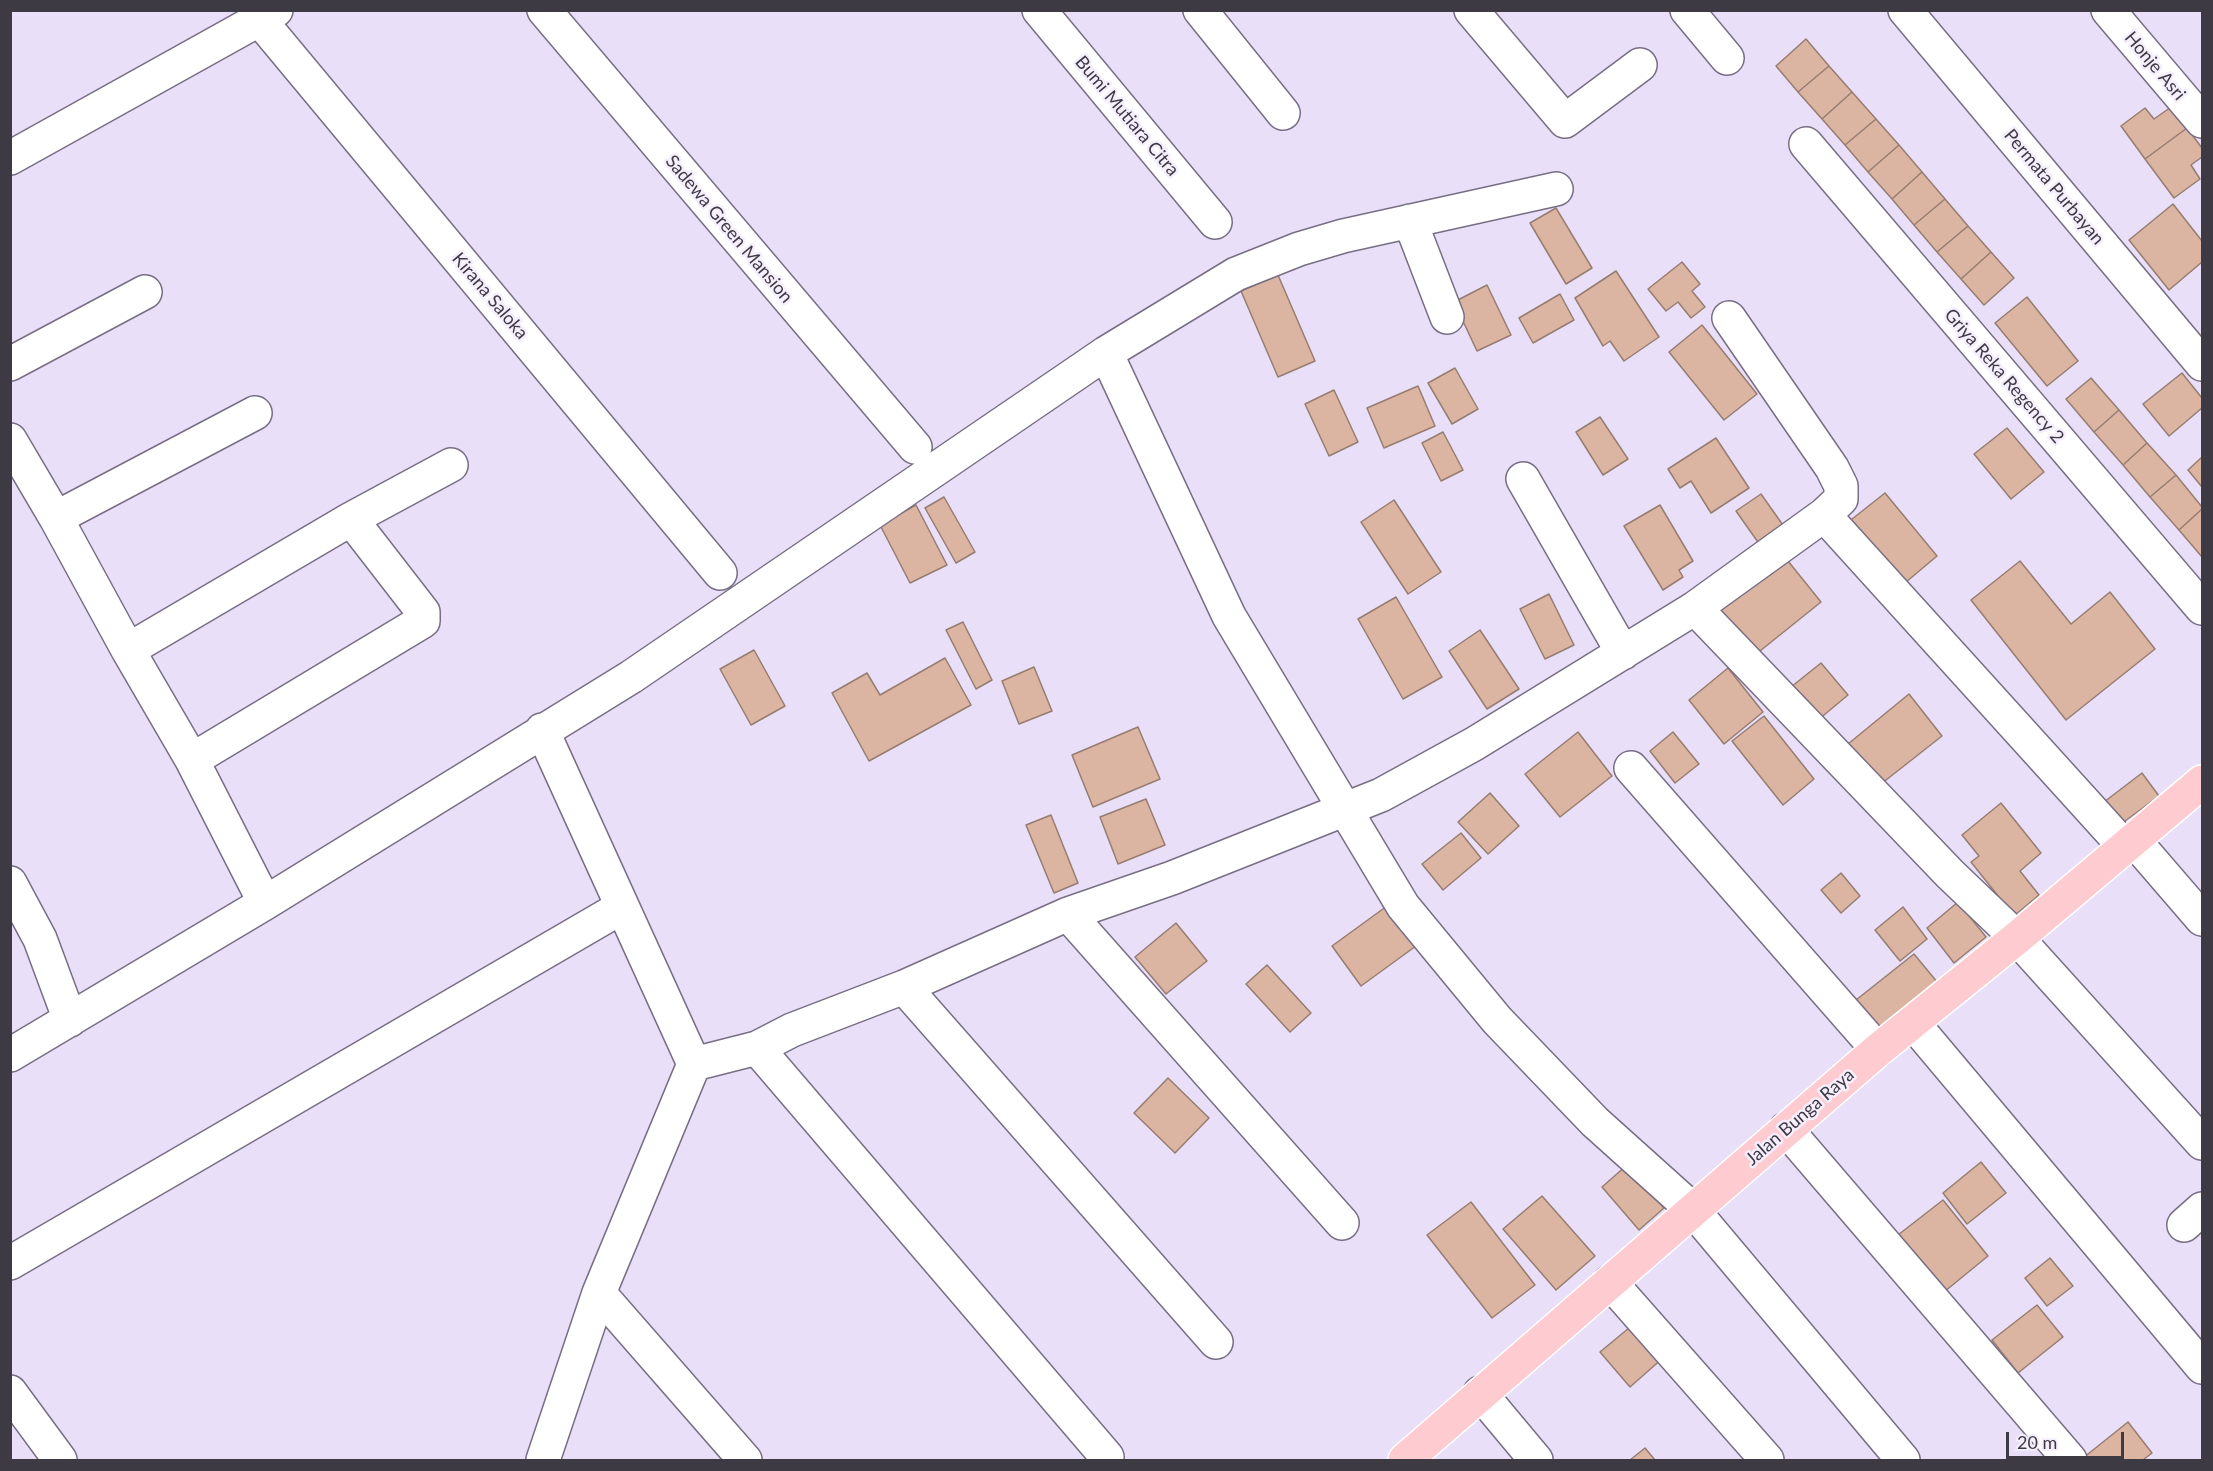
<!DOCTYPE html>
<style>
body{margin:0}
#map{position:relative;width:2213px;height:1471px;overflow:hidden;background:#eadff8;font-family:Lato,sans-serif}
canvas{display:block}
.frame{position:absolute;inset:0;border:12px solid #3e3a43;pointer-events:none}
.scale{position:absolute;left:2006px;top:1432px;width:118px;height:27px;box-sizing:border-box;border:3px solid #3e3a43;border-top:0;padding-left:8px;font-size:18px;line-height:21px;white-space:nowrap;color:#3e3a43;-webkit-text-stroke:4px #f5eefd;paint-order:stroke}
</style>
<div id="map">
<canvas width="2213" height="1471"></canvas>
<div class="frame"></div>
<div class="scale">20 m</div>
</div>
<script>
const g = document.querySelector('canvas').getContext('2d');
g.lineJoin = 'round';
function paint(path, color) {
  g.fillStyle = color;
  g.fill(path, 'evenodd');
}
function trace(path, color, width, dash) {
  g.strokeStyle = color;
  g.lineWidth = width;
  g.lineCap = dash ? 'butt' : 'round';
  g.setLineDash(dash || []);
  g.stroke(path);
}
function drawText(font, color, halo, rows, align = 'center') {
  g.font = font + ' Lato,sans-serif';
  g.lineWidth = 5;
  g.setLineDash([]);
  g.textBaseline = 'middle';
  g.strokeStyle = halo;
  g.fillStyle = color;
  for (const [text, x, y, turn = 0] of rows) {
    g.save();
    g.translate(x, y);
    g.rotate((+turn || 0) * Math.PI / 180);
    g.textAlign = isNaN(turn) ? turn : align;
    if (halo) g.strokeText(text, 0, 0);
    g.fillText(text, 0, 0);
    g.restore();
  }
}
const building = new Path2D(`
 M1806,39L1829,66L1798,92L1776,66Z
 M1829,66L1852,92L1822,119L1798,92Z
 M1852,92L1876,119L1845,145L1822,119Z
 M2171,107L2187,128L2145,159L2121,126L2145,108L2154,119Z
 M1876,119L1899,145L1868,172L1845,145Z
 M2187,128L2202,148V157L2191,165L2200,179L2174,198L2145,159Z
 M1899,145L1922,172L1892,199L1868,172Z
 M1922,172L1945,199L1914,225L1892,199Z
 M1945,199L1968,226L1937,252L1914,225Z
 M2173,204L2202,241V262L2169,290L2129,240Z
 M1556,208L1592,268L1566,284L1530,223Z
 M1968,226L1991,252L1961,279L1937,252Z
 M1991,252L2014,278L1984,305L1961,279Z
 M1682,262L1700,284L1692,291L1705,307L1691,318L1678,302L1666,311L1648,289Z
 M1616,271L1659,337L1624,361L1610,341L1603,346L1575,298Z
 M1278,275L1315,361L1278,377L1241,291Z
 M1487,285L1511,335L1477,351L1454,302Z
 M1560,294L1574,320L1533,343L1519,318Z
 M2027,297L2078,361L2047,386L1995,323Z
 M1702,325L1757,394L1724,420L1669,352Z
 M1455,368L1478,409L1452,424L1428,383Z
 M2182,373L2202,398V408L2169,436L2143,404Z
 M2091,378L2119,410L2094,432L2066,399Z
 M1418,386L1435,426L1384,448L1367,408Z
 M1334,390L1358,442L1329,456L1305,404Z
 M2119,410L2147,443L2123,465L2094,432Z
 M1600,417L1628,459L1603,475L1576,432Z
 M2007,428L2044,472L2011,499L1974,454Z
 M1443,432L1463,470L1441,481L1422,443Z
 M1716,438L1749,488L1711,513L1691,481L1680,488L1668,469Z
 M2147,443L2176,475L2150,497L2123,465Z
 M2202,457V487L2188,470Z
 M2176,475L2202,507V509L2179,530L2150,497Z
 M1885,493L1937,556L1899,588L1847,523Z
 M1761,494L1785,528L1760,545L1736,511Z
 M944,497L975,552L956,563L925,508Z
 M1394,500L1441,572L1408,594L1361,522Z
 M916,505L947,565L910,583L880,525Z
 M1660,505L1693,561L1679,570L1683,577L1663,590L1624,526Z
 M2202,509V557L2179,530Z
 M1784,556L1821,602L1755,655L1718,609Z
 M2020,561L2071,624L2110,592L2155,649L2066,720L1971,600Z
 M1549,594L1574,645L1545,659L1520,609Z
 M1396,597L1442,677L1403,699L1358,619Z
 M963,622L992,680L976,689L946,630Z
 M1480,630L1519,689L1487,709L1449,651Z
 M754,650L785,706L751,725L720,669Z
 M945,658L971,705L869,761L832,693L867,673L880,695Z
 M1821,663L1848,695L1818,720L1791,687Z
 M1034,667L1052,711L1019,724L1002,681Z
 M1728,668L1763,712L1724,744L1689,700Z
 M1909,694L1942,736L1881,784L1848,744Z
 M1764,716L1814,779L1783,805L1732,741Z
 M1138,727L1160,779L1093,807L1072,755Z
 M1578,732L1612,776L1560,817L1525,774Z
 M1673,732L1699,764L1675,783L1650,751Z
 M2142,773L2159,796L2121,824L2104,802Z
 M1490,793L1519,826L1488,854L1458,822Z
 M1146,799L1165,845L1118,864L1100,817Z
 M2001,803L2041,853L2020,871L2039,895L2014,916L1971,862L1979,856L1962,835Z
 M1051,815L1078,883L1054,893L1026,825Z
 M1461,833L1481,858L1443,890L1422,864Z
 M1841,873L1860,896L1841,913L1821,890Z
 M1958,902L1986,937L1954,963L1927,928Z
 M1387,906L1416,946L1361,986L1332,946Z
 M1903,907L1927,939L1900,961L1875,930Z
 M1176,923L1207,961L1166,994L1135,957Z
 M1914,954L1938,983L1880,1029L1856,1000Z
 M1267,965L1311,1013L1290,1032L1246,984Z
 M1168,1078L1209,1118L1175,1153L1134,1113Z
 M1981,1162L2006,1193L1967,1224L1943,1193Z
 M1627,1165L1664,1208L1639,1230L1602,1187Z
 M1542,1196L1595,1256L1556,1290L1503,1229Z
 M1943,1200L1988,1256L1944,1292L1898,1235Z
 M1471,1202L1535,1285L1492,1318L1427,1235Z
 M2050,1258L2073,1286L2047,1306L2025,1278Z
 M2037,1305L2063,1337L2018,1373L1992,1340Z
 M1635,1323L1664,1357L1630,1387L1600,1352Z
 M2128,1422L2152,1453L2143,1460H2085L2083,1458Z
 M1645,1448L1655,1460H1630Z`);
paint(building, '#dcb4a2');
trace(building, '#967d71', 1.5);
const minor = new Path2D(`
 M544,10L915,447
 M1039,10L1215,222
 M1200,10L1283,113
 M1471,10L1565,121L1640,65
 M1687,10L1727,58
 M1905,10L2202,364
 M2108,10L2202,121
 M259,19L720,573
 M1806,144L2202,608
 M10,158L276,10
 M1410,221L1447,317
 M1106,353L1229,616L1403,906L1497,1020L1595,1122L1693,1210L1903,1460
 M10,364L145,292
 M10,440L56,518L128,650L192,760L265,903
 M1523,479L1623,653
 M1824,515L2124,846
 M56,518L255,413
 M1695,608L1950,874L2017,938L2202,1143
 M128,650L351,519L451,465
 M542,730L694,1064L599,1293L543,1460
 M192,760L423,621V612L351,519
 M1631,768L1878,1050
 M2133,839L2202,919
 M10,883L40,939L70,1020
 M1068,914L1342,1223
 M904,987L1216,1342
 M1913,1023L2202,1367
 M757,1048L1107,1457
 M10,1055L265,903L631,677L1106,353L1236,274L1299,249L1343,236L1556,189
 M694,1064L757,1048L792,1030L904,987L1068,914L1172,878L1381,795L1474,744L1695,608L1824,515L1841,499V486L1832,468L1729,318
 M1786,1129L2070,1460
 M2184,1225L2202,1209
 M10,1263L622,907
 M1610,1282L1767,1460
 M599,1293L745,1460
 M10,1392L60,1460
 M1480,1393L1536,1460`);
const major = new Path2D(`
 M1405,1460L1878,1050L2017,938L2202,782`);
trace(minor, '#786e84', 36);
trace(major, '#fff', 36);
trace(minor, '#fff', 33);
trace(major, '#feccd0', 33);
drawText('18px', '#3e3a43', '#f5eefd', [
 ["Honje Asri",2155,66,50],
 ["Bumi Mutiara Citra",1127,116,50],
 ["Permata Purbayan",2054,187,50],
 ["Sadewa Green Mansion",729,229,50],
 ["Kirana Saloka",490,296,50],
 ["Griya Reka Regency 2",2004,376,49],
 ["Jalan Bunga Raya",1800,1117,-41]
]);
</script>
